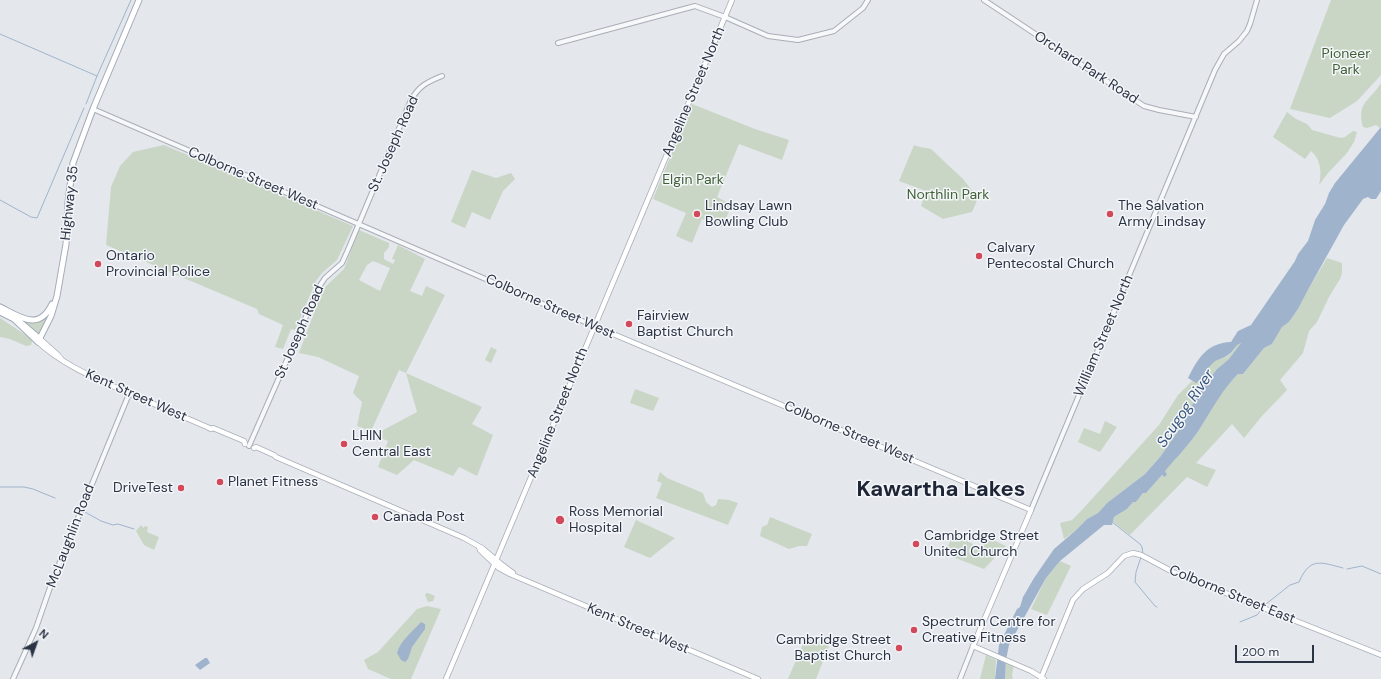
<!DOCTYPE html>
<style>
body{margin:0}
#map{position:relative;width:1381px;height:679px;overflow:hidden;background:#e4e7ec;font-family:"DM Sans",sans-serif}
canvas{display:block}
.north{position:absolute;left:16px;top:623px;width:40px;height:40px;-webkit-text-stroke:3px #f4f6f9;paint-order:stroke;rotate:41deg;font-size:11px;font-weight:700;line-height:16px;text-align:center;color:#2b3445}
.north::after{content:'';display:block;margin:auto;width:14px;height:18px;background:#2b3445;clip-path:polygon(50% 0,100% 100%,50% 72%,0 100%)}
.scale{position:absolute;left:1235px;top:645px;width:79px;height:18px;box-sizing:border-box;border:2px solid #2b3445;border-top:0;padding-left:5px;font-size:12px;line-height:14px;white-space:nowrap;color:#2b3445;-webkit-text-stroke:3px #f4f6f9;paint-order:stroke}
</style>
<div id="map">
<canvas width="1381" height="679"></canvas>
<div class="north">N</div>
<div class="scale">200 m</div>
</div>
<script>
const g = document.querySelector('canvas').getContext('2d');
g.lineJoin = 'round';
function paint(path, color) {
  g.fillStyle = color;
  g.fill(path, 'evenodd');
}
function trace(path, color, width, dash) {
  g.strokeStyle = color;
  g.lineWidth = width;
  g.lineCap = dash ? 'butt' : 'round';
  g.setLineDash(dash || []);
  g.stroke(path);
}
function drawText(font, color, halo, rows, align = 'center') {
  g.font = font + ' "DM Sans",sans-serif';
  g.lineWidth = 3;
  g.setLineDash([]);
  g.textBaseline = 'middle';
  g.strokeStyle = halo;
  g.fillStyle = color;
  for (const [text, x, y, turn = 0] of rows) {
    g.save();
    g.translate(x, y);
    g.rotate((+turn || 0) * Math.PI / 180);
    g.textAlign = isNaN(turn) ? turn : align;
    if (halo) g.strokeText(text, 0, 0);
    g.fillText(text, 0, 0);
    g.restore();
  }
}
paint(new Path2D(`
 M1331,0H1381V75L1357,101L1330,118L1290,109Z
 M1381,83V127L1380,128L1376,125L1367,128L1363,127C1356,102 1371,100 1381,83Z
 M692,104L755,129L789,140L782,160L739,144L717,197L732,205L722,227L702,219L692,243L676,236L686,213L653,199Z
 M1287,112L1296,119L1307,124L1312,130L1337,137L1341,138L1345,137L1353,131L1357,132L1354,142L1347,153L1328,173L1319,185C1322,173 1321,159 1311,151L1305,159L1273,137Z
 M164,145L353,226L337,260L322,273L316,281L295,330L291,329L283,349L275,347L283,325L259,314L257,309L106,245L111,187L120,166L133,152Z
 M914,145C920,148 925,147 931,149L963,179L978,198L972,212L943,219L921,206L926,191L899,181Z
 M472,170L496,178L511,173L515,179L503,191L490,220L472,212L465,228L451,222Z
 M359,230L389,243V247L384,253V259L393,264L395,260L392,259L398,245L425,259L410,291L422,296L426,286L445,295L406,373L482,407L472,424L493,435L477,476L459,467L453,476L414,460L397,475L378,467L388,441L374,435L417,412L406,373L399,370L371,431L357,426L362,402L353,393L359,376L318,357L299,353L323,289L344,269ZM373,261L390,268L380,291L359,280L367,265Z
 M1327,258L1342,263V273L1340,279L1329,297L1317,322L1309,331L1303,353L1280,380L1287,390L1262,416L1244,438L1232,424L1196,463L1216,470L1207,487L1187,477L1130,535L1113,522L1114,517L1127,509L1133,502H1136L1143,493H1146L1162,475L1167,473L1164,471C1175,459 1187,447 1197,433C1210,413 1220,391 1238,374H1243L1264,348L1272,344L1282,327L1289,322L1298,309L1309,288Z
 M49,314H50L39,334L24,322L25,321L44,319Z
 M0,318L30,338L32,341L31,345L26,346L10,339L0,337Z
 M1242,342L1229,359L1217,369L1198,393L1183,424L1160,457L1145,474L1107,503L1098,513L1087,519L1075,531L1064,539L1060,523L1072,520L1081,511L1159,425L1178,395L1192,381C1204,385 1204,371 1211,364C1216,359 1223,359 1228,356C1233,352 1235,345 1242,342Z
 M491,347L497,350L491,363L485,360Z
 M635,389L659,398L653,411L630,403Z
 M1105,421L1117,427L1100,452L1078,442L1084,428L1100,434Z
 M660,472L667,478L703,493L706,502L712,507L716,505L718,499L729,500L738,503L728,525L656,498L662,483L657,481Z
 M770,517L812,534L807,546H799L789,549L760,536L762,527L767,525Z
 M636,520L675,538L650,558L624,547Z
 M141,525L143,528L145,526L148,527L147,532L159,537L154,550L144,545L136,531Z
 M953,534L973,544L974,550L978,549L986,537L1006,546L984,569L945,554Z
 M1060,561L1071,566L1047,615L1031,609L1046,578Z
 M426,593H428L435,596L433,601L428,602L425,595Z
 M427,606L441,609L411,679H391L368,669L364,660L378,652L417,609Z
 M806,637L829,646L816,679H788Z
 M986,655L996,660L995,679H980Z
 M1006,660L1014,663L1012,676L1013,679H1005Z`), '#c9d6c5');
paint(new Path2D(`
 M1381,127V191L1376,199H1371L1368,197L1363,199L1344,225L1309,288L1298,309L1289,322L1282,327L1272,344L1264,348L1243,374H1238C1221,391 1210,413 1197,433C1188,446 1175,459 1165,471L1167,474L1165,477L1162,475L1146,493H1143L1136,502H1133L1127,509L1114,517L1112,525H1104L1060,561L1046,578L1009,645L1006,660L1005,679H995L999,645L1017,609L1020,607L1023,597L1034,578L1054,549L1075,531L1087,519L1098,513L1107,503L1145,474L1160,457L1183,424L1198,393L1217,369L1229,359L1241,343C1235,345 1233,352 1228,355C1223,359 1216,359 1212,364C1205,369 1205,380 1196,383L1188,378C1198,358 1207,343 1231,342L1238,331L1251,325L1295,261L1298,254L1308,241L1315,220L1325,204L1329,193L1335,183Z
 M421,622L425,624V629L412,647L408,659L405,662L401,660L397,653C401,640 412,632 421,622Z
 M205,658H207L210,663L200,670L195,665Z`), '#9fb4cc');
trace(new Path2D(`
 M0,34L97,76
 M86,104L97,76L131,0
 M0,200L31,217L37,218L84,108
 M0,487H24L33,489L55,498
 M85,512L101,521L113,525L118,524L134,529
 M1112,522L1140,544L1142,547L1143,554
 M1141,557L1136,572L1135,582L1155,606L1157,607
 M1347,569L1362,566L1381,574
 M1266,604L1290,585L1299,582C1310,557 1320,562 1343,568
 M1240,622L1257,615L1261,610`), '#9fb4cc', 1);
const tertiary = new Path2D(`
 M984,0L1144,106L1159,110L1196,117
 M558,43L695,6L725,17L768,36L798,40L834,31L863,8L868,0
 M93,109L594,326
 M249,446L319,287L325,278L342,263L347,252L411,100C419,86 427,82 442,76
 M1031,510L1215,70L1224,54L1239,41L1247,31L1250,24L1257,0
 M13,679L36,628L53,579L129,394
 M960,679L973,646`);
const secondary = new Path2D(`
 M594,326L1031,510L973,646L1031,671L1044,679
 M40,339L58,355L62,360
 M38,342C61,363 88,375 117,388C147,401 177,414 207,427L211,429L213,428L244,441L245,444
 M254,448L256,447L274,455L276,457L464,538L482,548L501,564L513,573
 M479,547L480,550L499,568L510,574L758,679
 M1041,678L1073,600L1083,589L1108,573L1124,556L1133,553L1141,555L1173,572L1381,655
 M446,679L732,0`);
const primary = new Path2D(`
 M0,307C20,317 39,332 52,304
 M0,312L20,322L40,339
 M15,320L38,342L51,316L57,296L66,244L68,202L73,163L93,109L139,0`);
trace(tertiary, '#a9aeb7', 6);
trace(secondary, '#a9aeb7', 6);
trace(primary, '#a3abb8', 7);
trace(tertiary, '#f7f8fa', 4);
trace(secondary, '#fff', 4.5);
trace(primary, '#fff', 5);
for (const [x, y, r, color] of [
 [697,214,4,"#d1495b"],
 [1110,214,4,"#d1495b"],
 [979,256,4,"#d1495b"],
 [98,264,4,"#d1495b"],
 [629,324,4,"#d1495b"],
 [344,444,4,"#d1495b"],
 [220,482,4,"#d1495b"],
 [181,488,4,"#d1495b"],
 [375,517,4,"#d1495b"],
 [560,520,5,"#d1495b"],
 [916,544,4,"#d1495b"],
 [914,630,4,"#d1495b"],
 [899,648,4,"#d1495b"]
]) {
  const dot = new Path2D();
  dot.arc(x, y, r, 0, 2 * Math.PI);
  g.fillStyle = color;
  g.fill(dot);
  trace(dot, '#f4f6f9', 1.5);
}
drawText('14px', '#3f6138', '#f4f6f9', [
 ["Pioneer",1346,54],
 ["Park",1346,70],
 ["Elgin Park",693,180],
 ["Northlin Park",948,195]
]);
drawText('14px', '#2b3445', '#f4f6f9', [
 ["Orchard Park Road",1086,68,33],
 ["Angeline Street North",694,92,-67],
 ["St. Joseph Road",394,144,-66],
 ["Colborne Street West",253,179,23],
 ["Highway 35",70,203,-84],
 ["Colborne Street West",550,307,24],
 ["St Joseph Road",300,332,-66],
 ["William Street North",1104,336,-67],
 ["Kent Street West",136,396,24],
 ["Angeline Street North",558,413,-68],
 ["Colborne Street West",849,433,23],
 ["McLaughlin Road",71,536,-69],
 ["Colborne Street East",1232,595,22],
 ["Kent Street West",638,629,23]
]);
drawText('14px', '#2b3445', '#f4f6f9', [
 ["Lindsay Lawn",705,206],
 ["Bowling Club",705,222],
 ["The Salvation",1118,206],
 ["Army Lindsay",1118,222],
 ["Calvary",987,248],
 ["Pentecostal Church",987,264],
 ["Ontario",106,256],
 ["Provincial Police",106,272],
 ["Fairview",637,316],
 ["Baptist Church",637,332],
 ["LHIN",352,436],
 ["Central East",352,452],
 ["Planet Fitness",228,482],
 ["DriveTest",173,488,"right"],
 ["Ross Memorial",569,512],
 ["Hospital",569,528],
 ["Canada Post",383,517],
 ["Cambridge Street",924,536],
 ["United Church",924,552],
 ["Spectrum Centre for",922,622],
 ["Creative Fitness",922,638],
 ["Cambridge Street",891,640,"right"],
 ["Baptist Church",891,656,"right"]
], 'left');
drawText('italic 15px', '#34527a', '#f4f6f9', [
 ["Scugog River",1186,409,-56]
]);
drawText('bold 22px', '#1d2536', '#f4f6f9', [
 ["Kawartha Lakes",941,490]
]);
</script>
